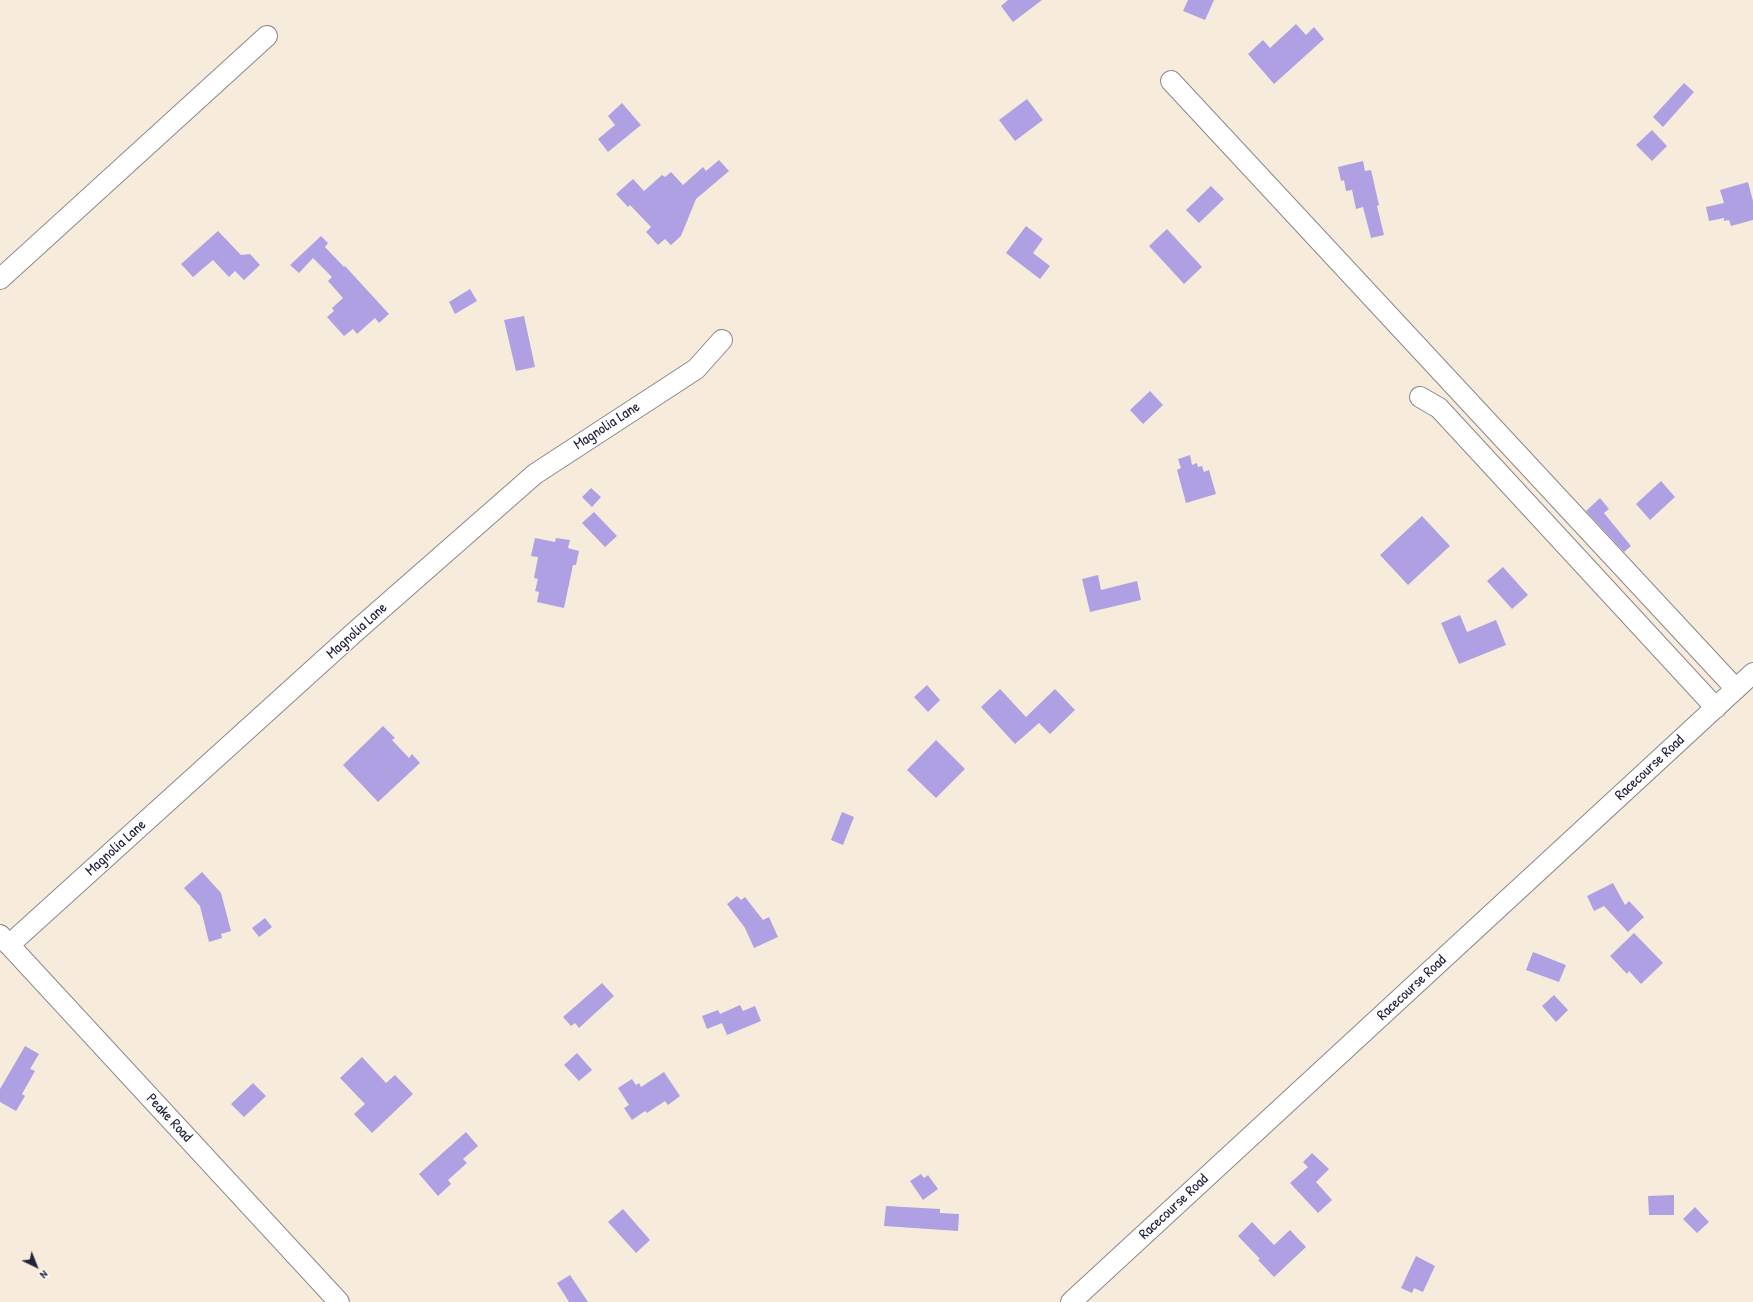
<!DOCTYPE html>
<style>
body{margin:0}
#map{position:relative;width:1753px;height:1302px;overflow:hidden;background:#f7ecdb;font-family:"Patrick Hand",sans-serif}
canvas{display:block}
.north{position:absolute;left:16px;top:1246px;width:40px;height:40px;-webkit-text-stroke:3px #fff;paint-order:stroke;rotate:137deg;font-size:11px;font-weight:700;line-height:16px;text-align:center;color:#22223b}
.north::after{content:'';display:block;margin:auto;width:14px;height:18px;background:#22223b;clip-path:polygon(50% 0,100% 100%,50% 72%,0 100%)}
</style>
<div id="map">
<canvas width="1753" height="1302"></canvas>
<div class="north">N</div>
</div>
<script>
const g = document.querySelector('canvas').getContext('2d');
g.lineJoin = 'round';
function paint(path, color) {
  g.fillStyle = color;
  g.fill(path, 'evenodd');
}
function trace(path, color, width, dash) {
  g.strokeStyle = color;
  g.lineWidth = width;
  g.lineCap = dash ? 'butt' : 'round';
  g.setLineDash(dash || []);
  g.stroke(path);
}
function drawText(font, color, halo, rows, align = 'center') {
  g.font = font + ' "Patrick Hand",sans-serif';
  g.lineWidth = 3;
  g.setLineDash([]);
  g.textBaseline = 'middle';
  g.strokeStyle = halo;
  g.fillStyle = color;
  for (const [text, x, y, turn = 0] of rows) {
    g.save();
    g.translate(x, y);
    g.rotate((+turn || 0) * Math.PI / 180);
    g.textAlign = isNaN(turn) ? turn : align;
    if (halo) g.strokeText(text, 0, 0);
    g.fillText(text, 0, 0);
    g.restore();
  }
}
paint(new Path2D(`
 M1008,0H1042L1013,22L1001,6Z
 M1188,0H1214L1205,20L1183,11Z
 M1296,24L1306,35L1314,27L1324,39L1274,84L1248,54L1263,40L1270,48Z
 M1684,83L1694,92L1663,127L1653,117Z
 M1027,99L1043,120L1015,141L999,120Z
 M622,103L641,125L608,152L598,139L615,125L608,116Z
 M1652,130L1667,146L1652,161L1636,145Z
 M719,160L729,171L696,199L681,236L671,245L665,239L658,245L646,232L651,227L630,205L628,207L616,194L633,179L644,191L662,175L665,177L671,172L683,185L703,167L706,171Z
 M1363,161L1365,171L1371,170L1379,205L1377,206L1384,235L1371,238L1363,207L1356,209L1352,190L1346,191L1344,180L1341,181L1338,167Z
 M1748,182L1753,201V220L1731,226L1729,220L1724,221V218L1709,221L1706,207L1724,203L1720,190Z
 M1211,186L1224,199L1199,223L1186,210Z
 M1026,226L1043,239L1033,253L1050,266L1040,279L1006,253Z
 M1167,229L1202,267L1184,284L1149,246Z
 M218,231L241,255L250,254L260,265L244,280L235,271L229,277L213,260L193,277L181,264Z
 M321,236L328,243L325,247L344,267L345,266L389,314L379,323L375,318L357,334L353,329L344,336L327,317L334,311L332,308L343,298L328,281L332,277L313,258L299,273L290,265Z
 M470,289L477,301L455,314L449,302Z
 M524,316L535,367L516,371L504,320Z
 M1150,391L1163,405L1143,424L1130,410Z
 M1190,455L1192,465L1197,463L1198,467L1202,466L1204,472L1209,470L1216,494L1186,503L1177,470L1181,468L1178,459Z
 M1661,481L1675,497L1650,520L1636,504Z
 M591,488L601,497L592,507L582,497Z
 M1600,498L1609,509L1604,513L1631,546L1624,552L1586,511Z
 M594,512L617,536L605,547L582,523Z
 M1422,516L1450,546L1408,585L1380,555Z
 M535,538L555,542L556,538L570,540L568,548L579,551L576,565H573L564,608L537,602L539,592L535,591L538,579L534,578L538,557L531,556Z
 M1503,567L1528,595L1512,609L1487,581Z
 M1098,575L1101,590L1137,581L1141,600L1090,612L1082,579Z
 M1460,615L1467,632L1496,620L1506,645L1459,664L1441,623Z
 M927,685L940,700L928,712L914,697Z
 M1000,689L1026,717L1055,689L1075,710L1050,734L1039,723L1015,744L981,707Z
 M383,726L395,738L392,740L409,758L412,754L420,763L378,802L343,765Z
 M936,740L965,769L936,798L907,770Z
 M842,812L854,817L843,845L831,840Z
 M202,872L221,893L231,931L221,934L222,938L209,942L200,906L184,888Z
 M1613,883L1625,905L1629,901L1644,917L1628,932L1604,906L1594,911L1587,896Z
 M737,896L741,900L745,897L763,920L769,917L778,937L754,948L745,928L727,904Z
 M265,918L272,927L259,937L252,928Z
 M1634,933L1663,963L1641,984L1629,971L1627,974L1610,956Z
 M1533,952L1566,965L1559,982L1526,970Z
 M602,983L614,996L579,1028L575,1023L571,1026L563,1017Z
 M1554,995L1568,1010L1556,1022L1542,1006Z
 M740,1005L743,1011L755,1006L761,1021L727,1035L722,1023L707,1029L702,1016L718,1010L720,1014Z
 M25,1046L39,1054L30,1069L35,1071L22,1094L25,1096L16,1111L0,1102V1089Z
 M577,1053L592,1070L579,1081L564,1065Z
 M362,1057L386,1083L395,1075L413,1094L372,1133L354,1114L365,1104L340,1078Z
 M664,1072L680,1096L668,1105L665,1101L647,1113L645,1111L632,1120L624,1108L629,1105L618,1088L632,1079L636,1085L639,1083L641,1087Z
 M253,1083L266,1096L244,1117L231,1104Z
 M466,1132L478,1146L463,1159L467,1163L448,1180L451,1184L438,1196L419,1174Z
 M1312,1153L1329,1169L1316,1182L1332,1200L1318,1213L1290,1183L1308,1167L1303,1162Z
 M921,1174L924,1178L928,1175L938,1189L923,1200L910,1181Z
 M1674,1195V1215H1649L1648,1196Z
 M886,1206L940,1209V1213L959,1214L958,1231L884,1226Z
 M1695,1207L1709,1222L1697,1233L1683,1219Z
 M623,1209L650,1240L636,1253L608,1222Z
 M1252,1222L1274,1245L1290,1230L1306,1247L1274,1277L1258,1260L1260,1259L1238,1236Z
 M1416,1256L1435,1266L1423,1292L1414,1288L1412,1293L1401,1288Z
 M570,1275L588,1302H569L557,1283Z`), '#afa0e3');
const minor = new Path2D(`
 M1171,81L1736,689
 M0,279L267,36
 M1420,397L1439,408L1716,708
 M0,935L339,1302
 M9,945L356,631L535,474L696,369L722,340
 M1071,1302L1753,673`);
trace(minor, '#8c878b', 22);
trace(minor, '#fff', 20);
drawText('15px', '#22223b', '#fff', [
 ["Magnolia Lane",607,426,-33],
 ["Magnolia Lane",357,631,-42],
 ["Racecourse Road",1650,768,-43],
 ["Magnolia Lane",116,848,-42],
 ["Racecourse Road",1412,988,-43],
 ["Peake Road",169,1118,47],
 ["Racecourse Road",1174,1207,-43]
]);
</script>
